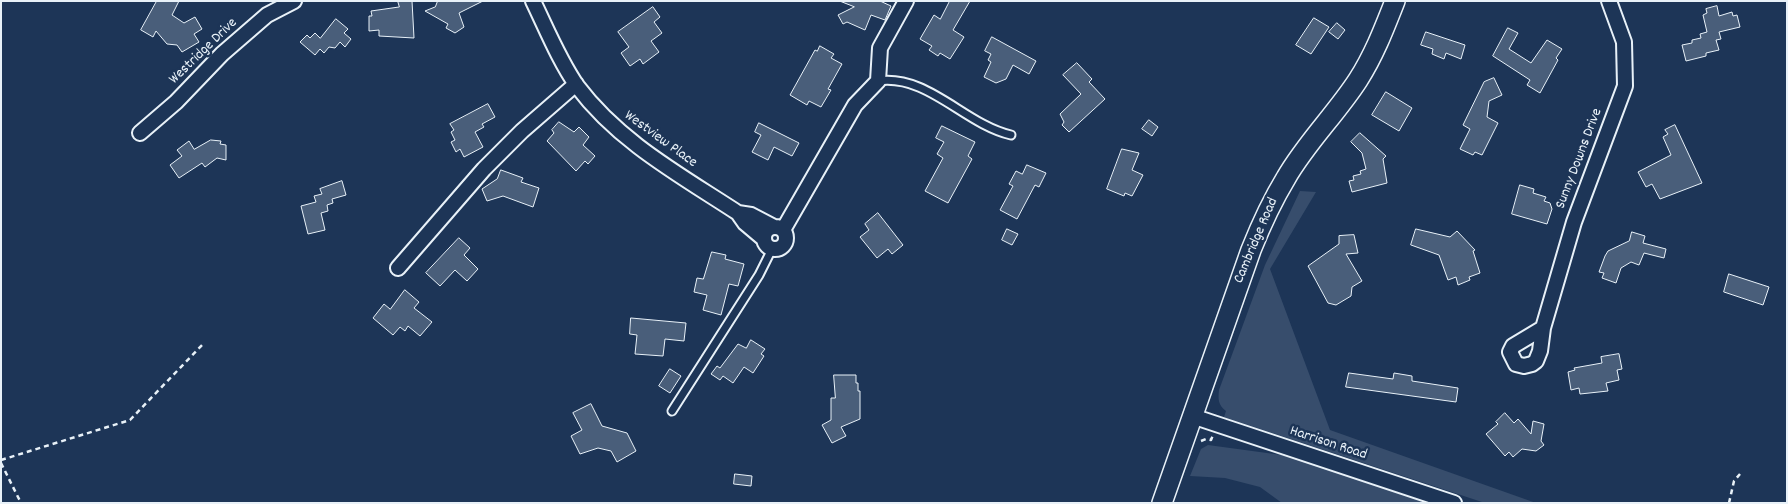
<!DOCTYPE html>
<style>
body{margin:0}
#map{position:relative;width:1788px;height:504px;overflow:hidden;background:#1d3557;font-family:Dekko,sans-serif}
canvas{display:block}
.frame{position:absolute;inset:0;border:2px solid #e8f1f8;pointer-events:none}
</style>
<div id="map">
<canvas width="1788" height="504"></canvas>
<div class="frame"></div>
</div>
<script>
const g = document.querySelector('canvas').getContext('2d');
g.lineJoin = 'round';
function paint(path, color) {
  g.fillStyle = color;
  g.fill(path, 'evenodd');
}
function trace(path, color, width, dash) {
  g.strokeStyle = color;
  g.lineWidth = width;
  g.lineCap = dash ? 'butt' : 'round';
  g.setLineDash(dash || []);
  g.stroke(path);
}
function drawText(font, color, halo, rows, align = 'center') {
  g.font = font + ' Dekko,sans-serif';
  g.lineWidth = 5;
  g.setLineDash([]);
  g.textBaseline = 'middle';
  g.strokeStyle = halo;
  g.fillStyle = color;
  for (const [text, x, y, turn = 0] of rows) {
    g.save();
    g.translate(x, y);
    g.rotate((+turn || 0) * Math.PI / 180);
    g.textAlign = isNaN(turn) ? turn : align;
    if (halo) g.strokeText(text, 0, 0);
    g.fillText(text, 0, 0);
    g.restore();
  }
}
paint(new Path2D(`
 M1300,191L1316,192L1270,269L1330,430L1536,503H1485L1224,417L1226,411C1218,405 1218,399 1219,390L1265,265Z
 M1208,445L1289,456L1431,503H1282L1260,487L1225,478L1190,476L1201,449Z`), '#374d6c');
const building = new Path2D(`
 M157,1H179L172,15L184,23L195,17L202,29L194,34L199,42L182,52L177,45L167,44L156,31L153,37L141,30Z
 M398,1H412L414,38L379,36V30L369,31V16H372L371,11L399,7Z
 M438,1H483L459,13L464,27L455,33L446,28L448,24L425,11L435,7Z
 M840,1H880L891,6L885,20L871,15L865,30L847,22L843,24L838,15L854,7Z
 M950,1H970L953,30L964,37L950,59L940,53L938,56L929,50L932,46L920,39L934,15L940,19Z
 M1717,6L1719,16L1732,12L1733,16L1737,15L1740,27L1719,32L1721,39L1716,40L1719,50L1706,53V56L1686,61L1682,45L1692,43V40L1701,38L1700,34L1707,32L1703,15L1707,13L1706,9Z
 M653,7L660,17L654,22L662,33L651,41L659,52L643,64L640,59L630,66L621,53L629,47L618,32Z
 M1314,18L1329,27L1311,54L1296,45Z
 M336,19L348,29L344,33L351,39L345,47L340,42L335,48L329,47L324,53L320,49L315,55L300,42L307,35L310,38L315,33L320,38Z
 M1337,23L1345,30L1338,39L1329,32Z
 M1508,28L1518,33L1509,49L1531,63L1547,40L1562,49L1556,58L1558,60L1540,93L1527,85L1530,80L1493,56Z
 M1426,32L1465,45L1461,59L1446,53L1444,59L1432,54L1433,49L1421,45Z
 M992,37L1036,61L1029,74L1013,65L1006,79L996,83L984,77L991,62L988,60L991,54L985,51Z
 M820,46L834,54L831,58L842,64L828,89L831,90L821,107L809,101L807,105L790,95L815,50L817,51Z
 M1077,63L1092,79L1089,82L1105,99L1069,132L1062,125L1064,122L1060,114L1081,94L1063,75Z
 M1494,78L1502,95L1489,101L1487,117L1498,123L1482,155L1475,152L1473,155L1460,149L1470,129L1463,125L1484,82Z
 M1386,92L1412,108L1399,131L1372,115Z
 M488,104L495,117L482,124L484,127L475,132L483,147L464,157L460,149L456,152L451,142L455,140L451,132L454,130L450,124Z
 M1149,120L1158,127L1152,136L1142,129Z
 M559,122L574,132L579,127L589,137L583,145L595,156L588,164L585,161L576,171L547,141L554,133L552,130Z
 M759,123L799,143L792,156L774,147L768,160L752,152L761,135L755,132Z
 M1675,125L1702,183L1660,199L1652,184L1646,187L1638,172L1671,155L1663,137L1668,134L1665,130Z
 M942,126L975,142L968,156L972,159L948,203L925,191L943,158L937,154L944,142L936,138Z
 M1360,133L1386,156L1383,159L1387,183L1352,192L1349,181L1354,180L1353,176L1361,174L1360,171L1366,169L1362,153L1351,142Z
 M211,140L221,141L220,144L226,145V160L217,158L205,167L202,163L179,178L170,165L182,156L177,150L189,141L194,149Z
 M1122,149L1139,153L1132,170L1143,175L1132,196L1125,193L1124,196L1107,189Z
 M1027,165L1046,173L1039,187L1035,185L1017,219L1000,210L1013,186L1009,184L1016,171L1022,174Z
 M501,170L523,178L521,182L539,188L533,207L503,196L487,201L482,189L497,179Z
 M342,181L346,195L332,199L333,203L327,205L328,211L321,213L325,230L308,234L301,206L316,202L314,196L322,194L320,189Z
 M1520,185L1534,189L1533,193L1546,197L1544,201L1550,203L1552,209L1547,224L1512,214Z
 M878,213L903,245L892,254L888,249L877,258L860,237L869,230L865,224Z
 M1007,229L1018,234L1012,245L1002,240Z
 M1416,229L1450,237L1457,231L1475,250L1473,251L1480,273L1469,277L1470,280L1458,285L1456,277L1448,280L1439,255L1411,245Z
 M1632,232L1645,236L1643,243L1666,249L1664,258L1644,253L1639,265L1631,262L1621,268L1616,283L1602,278L1604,273L1599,272L1605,256L1608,251L1629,241Z
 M1354,235L1358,253L1346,254L1362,281L1352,287L1351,296L1336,305L1328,303L1308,266L1339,244V236Z
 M459,238L470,248L464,255L478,269L467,281L455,270L440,286L426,273Z
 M712,252L726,255L725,259L744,264L738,286L729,284L721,315L703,310L707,295L694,292L697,278L703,279Z
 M1729,274L1769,287L1763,305L1724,292Z
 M405,290L419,302L414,308L432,322L420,336L408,326L405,331L400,327L393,335L373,318L384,304L390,309Z
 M631,318L686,323L684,341L665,339L663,356L635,354L637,335L630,334Z
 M751,340L765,349L761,354L764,356L753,373L744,367L733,383L723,376L720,380L711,374L717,366L720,368L738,344L746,348Z
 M1619,354L1622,369L1617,370L1619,380L1606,383L1608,391L1580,394L1579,388L1571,390L1568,372L1575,370L1574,368L1602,363L1601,357Z
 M670,369L681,376L670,393L659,386Z
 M1349,373L1393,379L1394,373L1412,376V381L1458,388L1456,402L1346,387Z
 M834,375H856V383H858V391H860V419L841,427L846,436L832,443L822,425L831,420V398H835Z
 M591,404L602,426L627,433L636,451L617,462L611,451L598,448L580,454L571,436L582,430L573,413Z
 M1505,413L1514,423L1518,419L1531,434L1533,421L1544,424L1541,441L1544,445L1536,451L1522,449L1513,457L1509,452L1505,456L1486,434L1498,424L1496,422Z
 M735,474L752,476L751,486L734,484Z`);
paint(building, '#495e7a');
trace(building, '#e8f1f8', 1);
const service = new Path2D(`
 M878,81C928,74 964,124 1011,135
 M672,411L759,275L772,249`);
const minor = new Path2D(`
 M533,1C547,30 559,60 577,86C619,142 680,175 738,213L745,223L764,239
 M140,133L176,102L222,54L267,15L294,1
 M738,213L751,215L774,227
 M764 238a11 11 0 1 1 22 0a11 11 0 1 1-22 0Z
 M783,230L855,105L878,81L880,48L906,1
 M398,268L484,169L522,131L576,84
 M1543,328L1513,346L1510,352L1516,364L1524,366L1532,364L1536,361L1540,351L1543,328L1574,222L1625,86L1624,42L1609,1
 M1192,416L1454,503`);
const secondary = new Path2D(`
 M1162,503L1251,250C1261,225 1272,201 1286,178C1306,143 1336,114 1358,80C1374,55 1384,29 1395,1`);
trace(service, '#e8f1f8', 11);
trace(minor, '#e8f1f8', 18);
trace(secondary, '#e8f1f8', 22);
trace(new Path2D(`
 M1201,441L1206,439L1211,440L1213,435
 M1,460L130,420L203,344
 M1,463L21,503
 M1729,503L1734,481L1740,474`), '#e8f1f8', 2.5, [5, 4]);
trace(service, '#1d3557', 7);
trace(minor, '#1d3557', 14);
trace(secondary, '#1d3557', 19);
drawText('15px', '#e8f1f8', '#1d3557', [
 ["Westridge Drive",204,52,-44],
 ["Westview Place",660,140,36],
 ["Sunny Downs Drive",1580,159,-69],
 ["Cambridge Road",1257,241,-67],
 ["Harrison Road",1328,444,18]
]);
</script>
